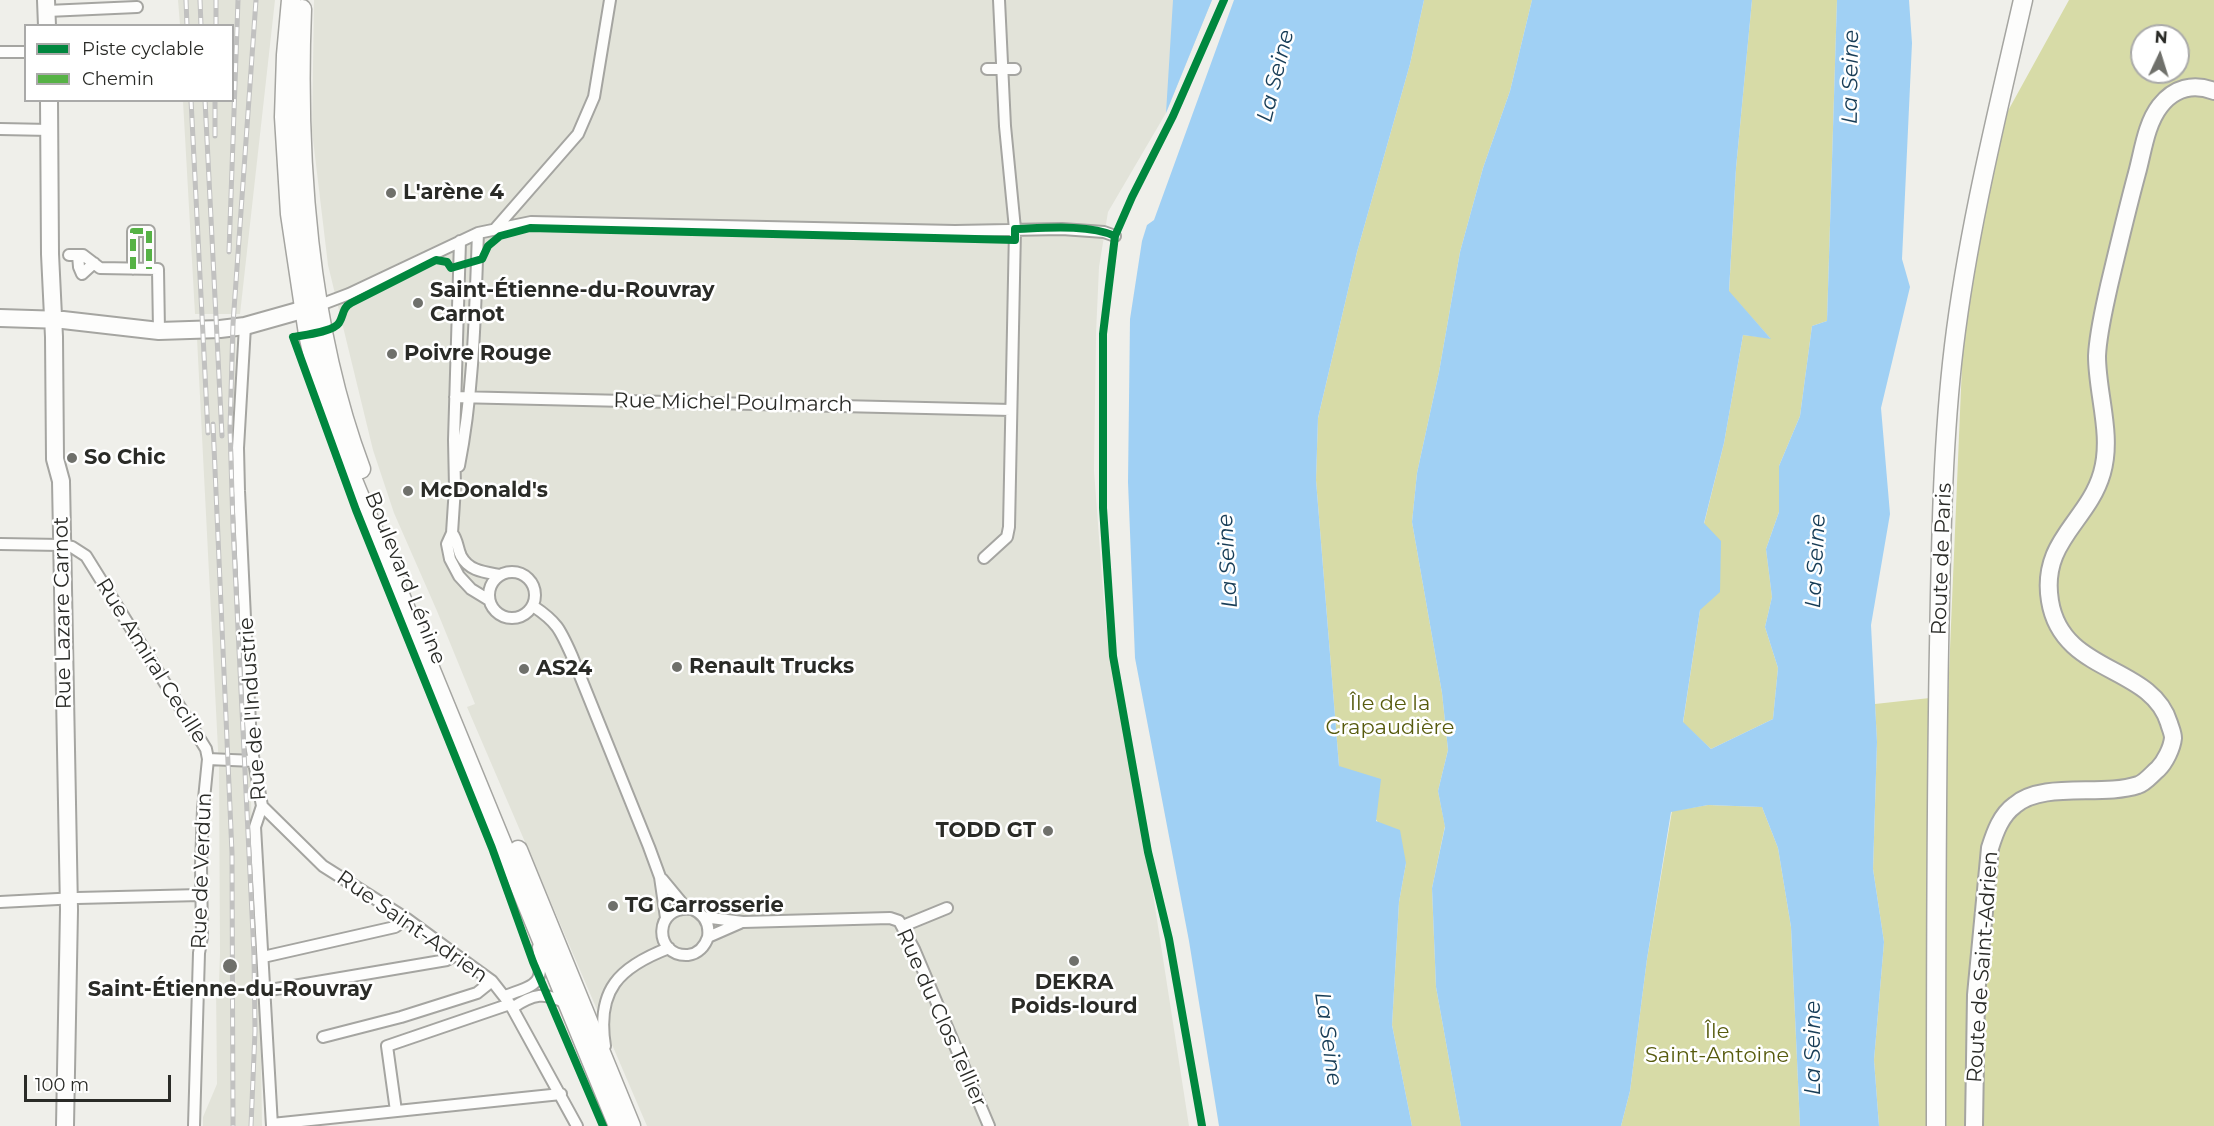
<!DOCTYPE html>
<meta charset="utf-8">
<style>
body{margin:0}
#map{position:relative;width:2214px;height:1126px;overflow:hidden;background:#efefea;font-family:Montserrat,sans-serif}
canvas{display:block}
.legend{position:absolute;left:24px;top:24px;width:210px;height:78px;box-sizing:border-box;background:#fff;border:2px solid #aaaaa9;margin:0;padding:8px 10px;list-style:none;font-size:18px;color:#2a2b27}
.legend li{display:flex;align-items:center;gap:12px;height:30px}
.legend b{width:30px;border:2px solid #aaaaa9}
.north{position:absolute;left:2130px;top:24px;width:60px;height:60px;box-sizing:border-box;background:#fff;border:2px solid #aaaaa9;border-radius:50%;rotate:4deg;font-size:16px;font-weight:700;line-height:24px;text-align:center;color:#2a2b27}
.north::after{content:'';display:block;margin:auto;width:21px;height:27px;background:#6f706b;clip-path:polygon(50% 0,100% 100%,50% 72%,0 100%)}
.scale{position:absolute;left:24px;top:1075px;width:147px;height:27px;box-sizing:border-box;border:3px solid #2a2b27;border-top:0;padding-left:8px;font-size:18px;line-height:21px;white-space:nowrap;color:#2a2b27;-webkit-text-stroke:4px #fff;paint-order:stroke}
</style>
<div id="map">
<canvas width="2214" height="1126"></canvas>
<ul class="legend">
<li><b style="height:8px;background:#00873e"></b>Piste cyclable</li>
<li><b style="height:8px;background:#56b245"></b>Chemin</li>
</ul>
<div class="north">N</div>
<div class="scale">100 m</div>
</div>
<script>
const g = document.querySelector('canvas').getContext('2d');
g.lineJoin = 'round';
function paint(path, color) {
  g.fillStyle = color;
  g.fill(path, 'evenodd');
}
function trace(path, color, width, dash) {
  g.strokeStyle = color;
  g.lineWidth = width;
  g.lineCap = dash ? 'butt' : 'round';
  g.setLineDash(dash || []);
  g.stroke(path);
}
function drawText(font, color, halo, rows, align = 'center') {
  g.font = font + ' Montserrat,sans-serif';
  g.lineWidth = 5;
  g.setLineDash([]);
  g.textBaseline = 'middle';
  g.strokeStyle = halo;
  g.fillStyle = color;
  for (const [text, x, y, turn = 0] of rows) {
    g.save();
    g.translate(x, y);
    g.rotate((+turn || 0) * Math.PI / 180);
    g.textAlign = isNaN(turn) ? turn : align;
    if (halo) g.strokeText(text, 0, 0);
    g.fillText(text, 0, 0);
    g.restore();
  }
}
paint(new Path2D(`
 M178,0H275L240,314H195L183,101L232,100V26L180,25Z
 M314,0H1212L1166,113L1108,212L1099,267L1096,334L1094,471L1105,617L1153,894L1189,1126H647L467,707L475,704L437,611L394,513L373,450L328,265L312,131Z
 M236,334L234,444L260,991L262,1126H203V1117L217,1084L216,984H219L220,953L219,769L197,338Z`), '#e2e3d9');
paint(new Path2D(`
 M1424,0H1532L1510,91L1483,168L1460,252L1439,372L1417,473L1412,522L1442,693L1448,750L1438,791L1445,826L1432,888L1436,987L1461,1126H1412L1392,1025L1399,902L1406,863L1339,766L1316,480L1318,418L1357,252L1410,64Z
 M1752,0H1837L1827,321L1812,326L1800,416L1779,466V512L1766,549L1772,597L1765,627L1778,668L1773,719L1711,749L1683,723L1700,610L1704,524L1724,443L1743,335L1770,338L1729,292L1736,168Z
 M2069,0H2214V1126H1879L1874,1060L1884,942L1873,869L1877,742L1875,704L1948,696L1965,294L1998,129ZM2142,36H2178V72H2142Z
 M1708,805L1762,807L1778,848L1791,927L1800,1126H1621L1630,1091L1647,959L1672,811Z`), '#d7dba7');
paint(new Path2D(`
 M1173,0H1212L1166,113Z
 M1234,0H1424L1410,64L1357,252L1318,418L1316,480L1339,766L1381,779L1376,821L1400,830L1406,863L1399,902L1392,1025L1412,1126H1219L1189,941L1135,658L1128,482L1130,319L1142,241L1147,225L1154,220Z
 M1532,0H1752L1736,168L1729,291L1771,339L1743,335L1724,443L1704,523L1721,541L1720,592L1700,610L1683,722L1711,749L1773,719L1778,668L1765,627L1772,597L1766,549L1779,512V466L1800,416L1812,326L1827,321L1837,0H1909L1912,43L1902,259L1910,287L1881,408L1890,514L1871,625L1877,742L1873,869L1884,942L1874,1060L1879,1126H1800L1791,927L1778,848L1762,807L1708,805L1671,812L1647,959L1630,1091L1621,1126H1461L1436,987L1432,888L1445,827L1438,791L1448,750L1442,693L1412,522L1417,473L1439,372L1460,252L1483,168L1510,91Z`), '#a0d0f4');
const street = new Path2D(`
 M47,11L137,7
 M0,52H26
 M987,69H1015
 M0,129L50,130
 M495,229L578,134L594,97L610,0
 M460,241L454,440L455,487L452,533L447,544L450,559L459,576L471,589L489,600
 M69,255H83L100,268L158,269L159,331
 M78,255L79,267L82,274L94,263
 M133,269V231H149V269
 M320,305L349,294L478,233L531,222L955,231L1062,229L1104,232L1115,236
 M245,326L238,448L239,491L251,745L262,806L255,827L272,1126
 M455,397L1011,410
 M459,466C474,390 475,311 478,233
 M452,533C458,540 457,548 461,556C469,571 484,572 500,575
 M0,544L61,545L72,547L86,556L206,749L208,759L203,809L201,865L202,937L199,953L194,1126
 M984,558L1007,537L1009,527L1015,229L1005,126L999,0
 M489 595a23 23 0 1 1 46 0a23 23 0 1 1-46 0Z
 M533,606C557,622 560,629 572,656L649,847L660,877L666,918
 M208,759L254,761
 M262,806L323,866L407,919L456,955L492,981L510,1004L577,1126
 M662,879L686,908
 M0,902L77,898L201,895
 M703,917L743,922L890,918L899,921L914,949L989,1126
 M903,926L947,908
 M708,937C710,923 704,914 692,909C653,904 653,957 688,955C698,954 705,946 708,937L740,923
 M263,957L395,927L407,919
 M264,991L447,960L456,955
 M505,996C539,984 544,984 538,947
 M512,1008C533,994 545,991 567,1004
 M323,1037L401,1017L477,993L492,981
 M605,1046C596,990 619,967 669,948
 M396,1111L387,1046L510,1004
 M272,1124L561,1094`);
const secondary = new Path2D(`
 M46,0L47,26
 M49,100L50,254L54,337L55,459L61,481L69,910L65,1126
 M0,318L63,320L159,331L220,329L245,326L316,306
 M1974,1126L1976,995L1990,848C1995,832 2001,815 2015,805C2043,781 2102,797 2138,785C2145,783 2152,774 2158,769C2165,762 2172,748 2173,738C2173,733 2170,727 2169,723C2151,664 2062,675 2050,601C2040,541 2088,522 2102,473C2113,435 2097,394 2097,356C2098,333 2104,309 2109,286C2118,248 2127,210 2137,173C2143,151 2146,124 2160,106C2174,88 2193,83 2214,91`);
const primary = new Path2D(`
 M291,0L286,55L284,117L290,214L308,334L317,374L348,468L618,1126
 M302,9C296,159 308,328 361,469
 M518,850L631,1126
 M1936,1126C1936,966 1936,807 1939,648C1941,547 1942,446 1954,346C1968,230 1997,114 2023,0`);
trace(street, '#a5a5a1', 14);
trace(secondary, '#a5a5a1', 20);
trace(primary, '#a5a5a1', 21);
trace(street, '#fdfdfc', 10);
trace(secondary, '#fdfdfc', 16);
trace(primary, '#fdfdfc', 18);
const rail = new Path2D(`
 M186,0L187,26
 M200,0L201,26
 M216,26V0
 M191,100L208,433
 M205,100L222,436
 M215,136V100
 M229,252L238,0
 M213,424L232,853L233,1126
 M251,1126L255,1031L254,955L233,527L230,429L233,324L256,0`);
trace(rail, '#c1c1c0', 5);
trace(rail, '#fff', 3, [9]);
trace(new Path2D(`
 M133,269V231H149V269`), '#56b245', 6, [12, 6]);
trace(new Path2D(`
 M603,1126L533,962L492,848L356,510L293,337C304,335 333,332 339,323C344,315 342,308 351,303L436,260L447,262L451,268L482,259L488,246L500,236L530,228L1015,240V229C1045,228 1088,224 1115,236
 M1202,1126L1169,939L1148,852L1113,656L1103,508V334L1115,236L1132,197L1173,116L1224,0`), '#00873e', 8);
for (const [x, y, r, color] of [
 [391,193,6,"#6f706b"],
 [418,303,6,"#6f706b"],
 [392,354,6,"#6f706b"],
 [72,458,6,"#6f706b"],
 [408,491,6,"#6f706b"],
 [677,667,6,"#6f706b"],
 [524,669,6,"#6f706b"],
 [1048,831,6,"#6f706b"],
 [613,906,6,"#6f706b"],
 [1074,961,6,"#6f706b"],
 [230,966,8,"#6f706b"]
]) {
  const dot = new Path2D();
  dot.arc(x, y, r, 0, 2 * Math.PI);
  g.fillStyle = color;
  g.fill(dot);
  trace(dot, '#fff', 2);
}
drawText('bold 21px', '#2a2b27', '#fff', [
 ["L'arène 4",403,193],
 ["Saint-Étienne-du-Rouvray",430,291],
 ["Carnot",430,315],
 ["Poivre Rouge",404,354],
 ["So Chic",84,458],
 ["McDonald's",420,491],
 ["Renault Trucks",689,667],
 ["AS24",536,669],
 ["TODD GT",1036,831,"right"],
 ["TG Carrosserie",625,906],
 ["DEKRA",1074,983,"center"],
 ["Poids-lourd",1074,1007,"center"],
 ["Saint-Étienne-du-Rouvray",230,990,"center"]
], 'left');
drawText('21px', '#2a2b27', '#fff', [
 ["Rue Michel Poulmarch",733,403,1],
 ["Route de Paris",1942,559,-88],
 ["Boulevard Lénine",405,578,68],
 ["Rue Lazare Carnot",63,613,-91],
 ["Rue Amiral Cecille",151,661,58],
 ["Rue de l'Industrie",253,709,-94],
 ["Rue de Verdun",202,871,-88],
 ["Rue Saint-Adrien",412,927,35],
 ["Route de Saint-Adrien",1983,967,-86],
 ["Rue du Clos Tellier",941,1018,66]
]);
drawText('21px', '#575b0e', '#fff', [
 ["Île de la",1390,704],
 ["Crapaudière",1390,728],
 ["Île",1717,1032],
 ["Saint-Antoine",1717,1056]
]);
drawText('italic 22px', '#173d57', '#fff', [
 ["La Seine",1276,76,-76],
 ["La Seine",1851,77,-89],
 ["La Seine",1228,561,-93],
 ["La Seine",1816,561,-87],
 ["La Seine",1328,1039,82],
 ["La Seine",1814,1048,-90]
]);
</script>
